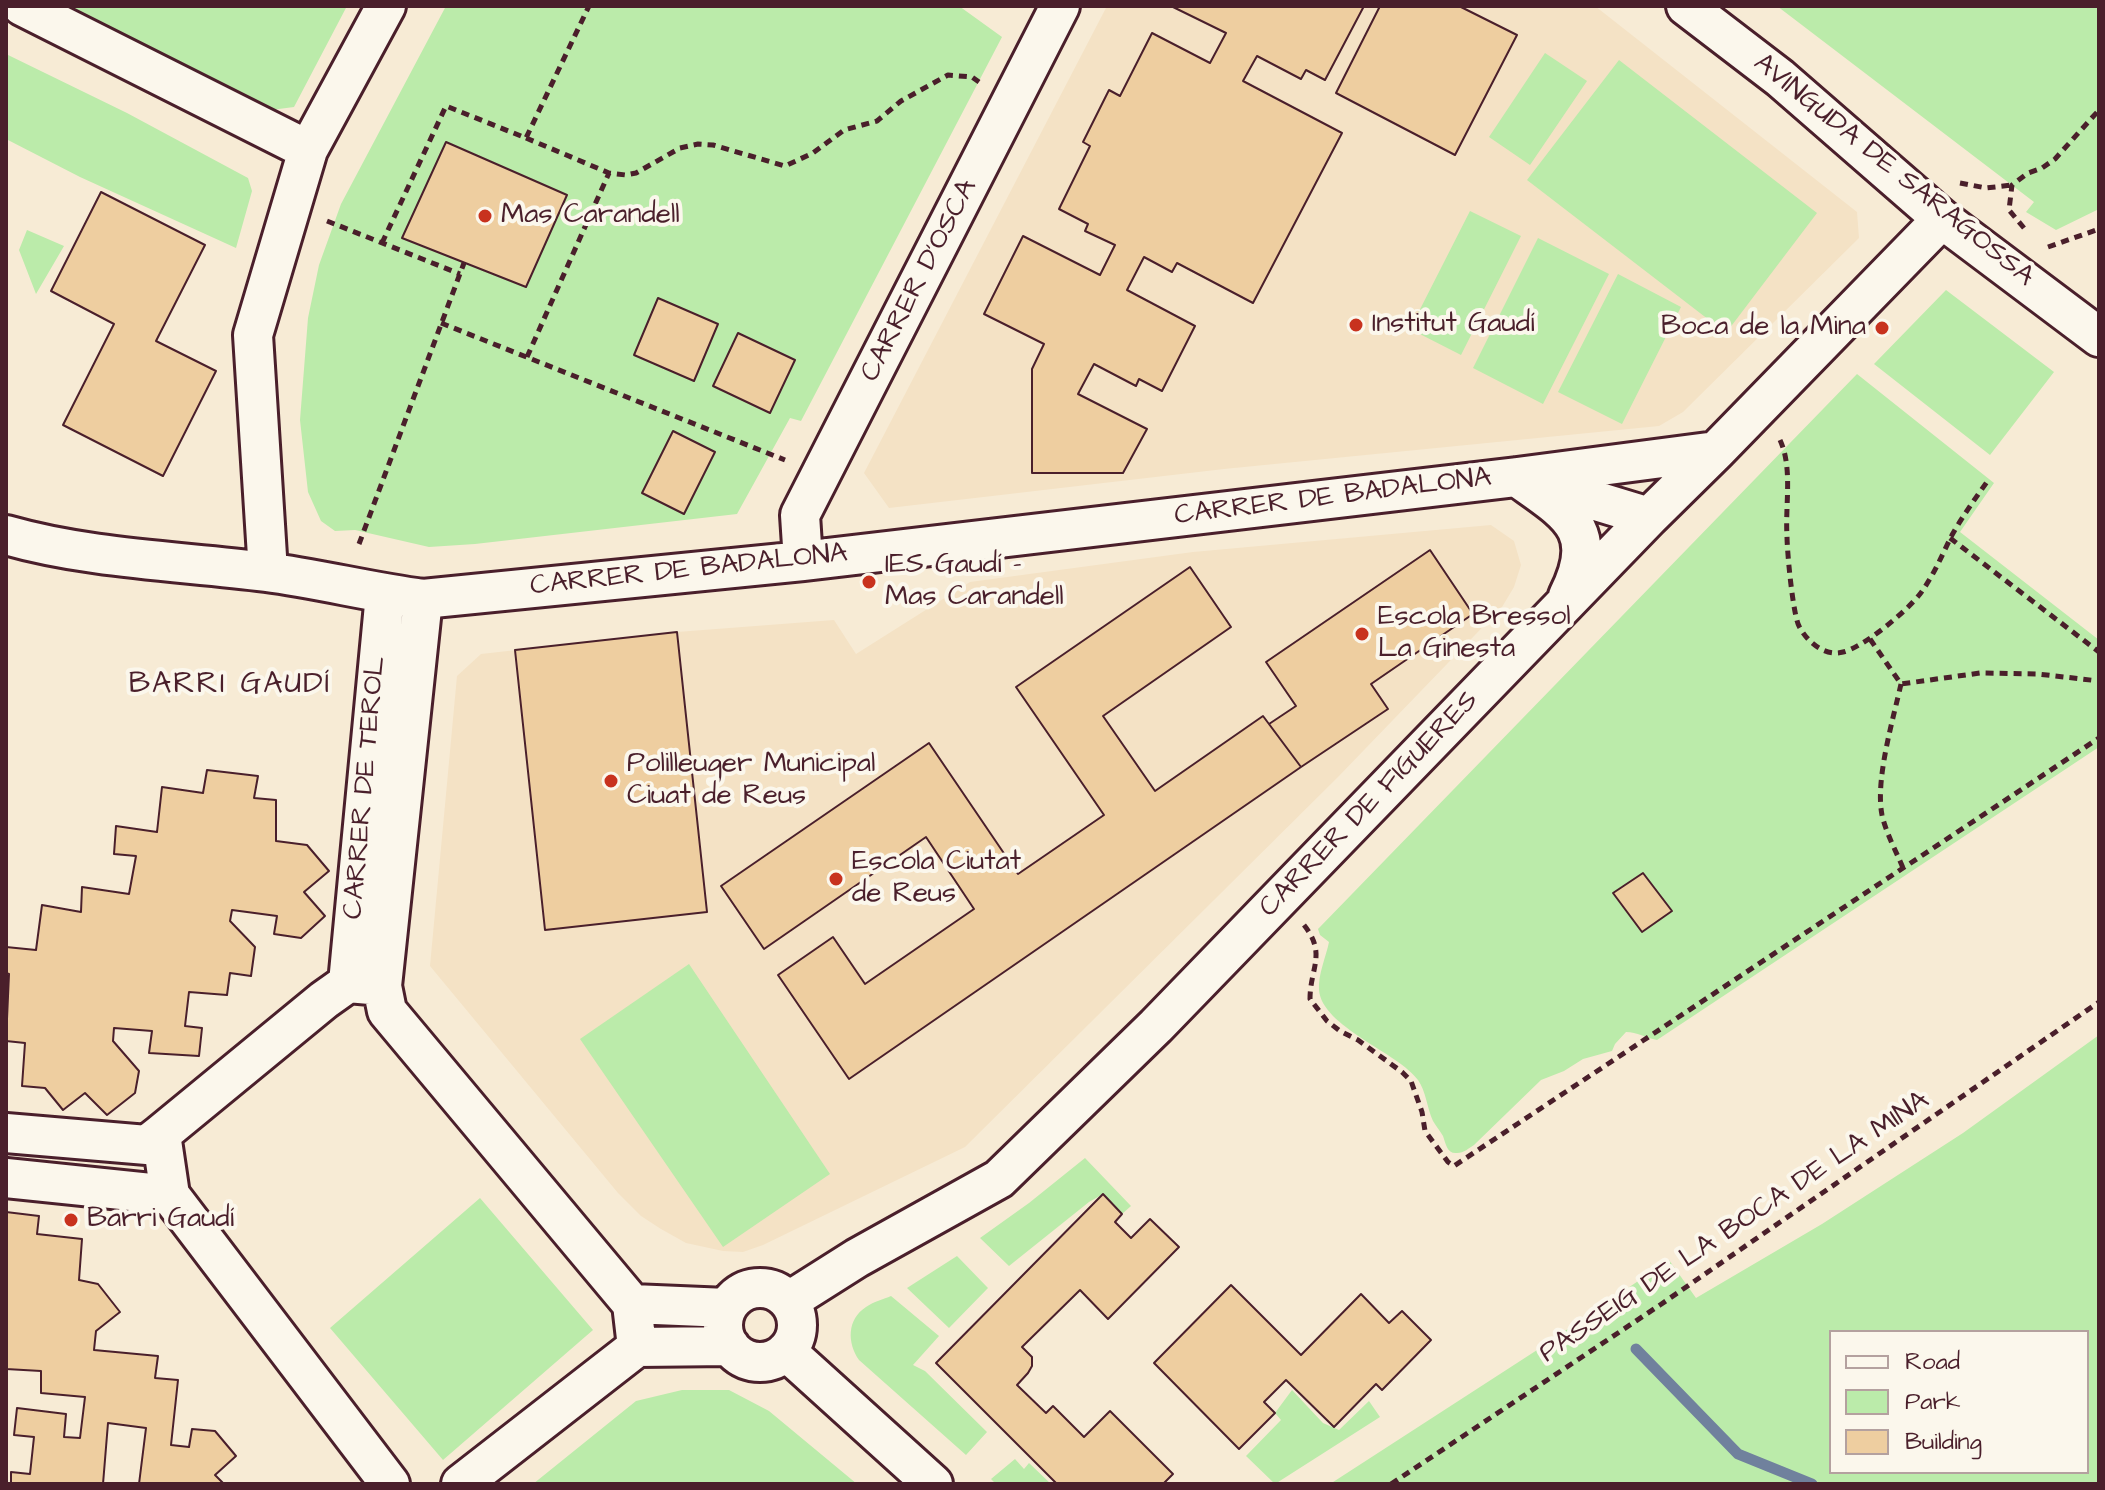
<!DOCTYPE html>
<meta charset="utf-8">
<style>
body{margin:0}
#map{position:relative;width:2105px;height:1490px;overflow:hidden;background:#f7ebd5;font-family:"Architects Daughter",sans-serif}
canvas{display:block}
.frame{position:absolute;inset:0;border:8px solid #4a1f2b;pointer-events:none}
.legend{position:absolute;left:1829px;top:1330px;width:260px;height:144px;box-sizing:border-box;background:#fbf7ec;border:2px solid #b4a19f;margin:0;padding:10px 14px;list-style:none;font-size:24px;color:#4a1f2b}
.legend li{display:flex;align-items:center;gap:16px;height:40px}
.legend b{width:40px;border:2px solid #b4a19f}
</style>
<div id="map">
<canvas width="2105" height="1490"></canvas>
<div class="frame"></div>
<ul class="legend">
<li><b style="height:10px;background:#fbf7ec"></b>Road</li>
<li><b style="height:22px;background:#bbebaa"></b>Park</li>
<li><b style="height:22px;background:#eecea0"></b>Building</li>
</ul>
</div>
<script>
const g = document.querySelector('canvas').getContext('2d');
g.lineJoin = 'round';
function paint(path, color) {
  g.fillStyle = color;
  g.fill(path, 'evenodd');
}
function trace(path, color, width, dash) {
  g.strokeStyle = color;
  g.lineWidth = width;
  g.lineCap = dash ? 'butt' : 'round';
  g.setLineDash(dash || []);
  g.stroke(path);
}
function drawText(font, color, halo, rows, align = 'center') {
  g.font = font + ' "Architects Daughter",sans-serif';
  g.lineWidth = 8;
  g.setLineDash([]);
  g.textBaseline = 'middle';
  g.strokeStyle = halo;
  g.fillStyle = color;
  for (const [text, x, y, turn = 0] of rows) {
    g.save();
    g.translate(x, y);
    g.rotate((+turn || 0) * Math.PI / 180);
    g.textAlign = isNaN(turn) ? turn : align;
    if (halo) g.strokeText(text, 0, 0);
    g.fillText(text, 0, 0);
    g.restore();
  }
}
paint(new Path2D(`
 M1107,6H1595L1857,212L1859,238L1683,412L1659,426L1224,469L889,508L864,473Z
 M1491,525L1514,541L1521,565L1514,587L1502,607L1338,777L965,1147L763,1245L743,1252L723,1251L686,1243L661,1229L641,1216L618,1193L430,966L457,676L481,654L677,632L834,620L856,654L970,582L1193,552Z`), '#f4e2c5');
paint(new Path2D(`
 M69,6H347L294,107L271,110Z
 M446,6H959L1002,37L801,421L790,418L737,514L475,544L429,547L355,530L335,531L321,521L308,492L300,420L308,318L319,265L341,204Z
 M1777,6H2099V209L2056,230L2026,212L2034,202Z
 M1545,53L1587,81L1530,165L1489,137Z
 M6,54L127,113L248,178L252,191L236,248L80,177L6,139Z
 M1619,60L1817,213L1726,333L1527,180Z
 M1470,211L1521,236L1461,355L1410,329Z
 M27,230L64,246L36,294L19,250Z
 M1538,238L1609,274L1543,404L1473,368Z
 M1618,274L1681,307L1622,424L1558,392Z
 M1946,290L2054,372L1990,455L1874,364Z
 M1857,374L1994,483L1960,532L2099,640V747L1657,1040C1646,1038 1637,1032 1626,1032L1615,1044L1612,1051L1583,1059L1564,1071L1541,1080L1474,1145C1469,1148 1464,1153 1457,1153C1447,1154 1446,1144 1443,1136C1440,1131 1436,1126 1433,1121C1427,1108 1426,1091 1418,1080C1399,1053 1322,1027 1319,990C1318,974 1326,957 1329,942L1320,935L1318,929Z
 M689,964L830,1174L723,1247L580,1039Z
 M2099,1035V1484H1330L1534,1352L1669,1260L1696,1298L1822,1224L1963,1133ZM1831,1332H2087V1472H1831Z
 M1085,1158L1131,1206L1122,1214L1103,1194L1089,1202L1009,1266L980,1238L1029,1203Z
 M480,1198L593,1330L443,1460L330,1328Z
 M957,1256L988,1288L949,1328L907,1288Z
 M891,1296L939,1336L913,1365L925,1371L987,1432L966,1455L859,1360C847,1343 847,1319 866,1307C873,1302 884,1299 891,1296Z
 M682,1390H729L769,1411L857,1484H533L636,1401Z
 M1292,1390L1323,1423L1339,1430L1369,1401L1380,1417L1275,1484L1246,1456L1281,1420L1275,1413Z
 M1015,1459L1024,1469L1029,1463L1051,1484H996L991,1479Z`), '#bbebaa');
trace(new Path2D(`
 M1636,1349L1738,1454L1812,1484`), '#70819d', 11);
const building = new Path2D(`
 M1171,6H1364L1325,80L1306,70L1301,79L1257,56L1243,81L1342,133L1253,303L1177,263L1172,272L1144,257L1127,290L1195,326L1162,391L1139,379L1136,386L1094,364L1078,394L1147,429L1123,473H1032V369L1044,344L984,314L1023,236L1100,275L1115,245L1085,231L1088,224L1059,209L1090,146L1083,142L1109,90L1120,96L1152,33L1210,63L1226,33Z
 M1380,6H1459L1517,35L1455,155L1336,93Z
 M446,142L567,195L526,287L402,238Z
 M101,192L205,245L156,341L216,371L163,476L63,425L114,324L51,291Z
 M658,298L718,324L694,381L634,355Z
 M738,333L795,360L770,413L713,386Z
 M673,431L715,452L684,514L642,493Z
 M1430,550L1473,614L1371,684L1388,709L1301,767L1269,724L1296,706L1266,662Z
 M1190,567L1231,627L1103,716L1155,791L1263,716L1301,767L849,1079L778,975L833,937L865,984L974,909L926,837L764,949L721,886L929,743L1018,874L1104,815L1016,687Z
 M677,632L707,912L545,930L515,650Z
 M207,770L258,776L254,798L276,800V841L307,845L329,871L304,892L325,916L301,938L274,934L277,916L232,910L230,921L255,947L251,976L230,973L227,995L189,992L185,1026L202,1028L199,1056L149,1053L152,1031L114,1028L113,1041L139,1071L135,1093L107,1115L85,1093L63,1110L45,1088L22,1086L25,1043L6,1041L9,974L6,973V947L36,950L42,905L81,912L82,887L129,894L136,856L114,854L116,826L157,832L162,787L203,793Z
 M1643,873L1672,911L1642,932L1613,893Z
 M1103,1194L1122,1214L1115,1222L1131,1238L1150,1219L1179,1247L1108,1319L1080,1290L1022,1347L1032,1357V1366L1028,1373L1017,1385L1046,1413L1053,1406L1084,1437L1110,1411L1173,1474L1163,1484H1057L936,1363Z
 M6,1212L39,1216L37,1234L82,1239L79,1280L98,1284L120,1312L96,1331L94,1350L158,1356L155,1378L178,1380L171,1445L189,1447L192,1429L215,1431L236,1456L215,1475L224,1484H139L146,1428L108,1423L103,1484H11V1472L30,1474L34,1437L14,1435L17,1408L66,1414L64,1437L80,1438L85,1397L41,1393V1371L6,1369Z
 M1231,1285L1301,1355L1361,1294L1389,1323L1402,1311L1431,1340L1382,1390L1376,1384L1334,1427L1286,1380L1264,1402L1275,1413L1239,1449L1154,1363Z`);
paint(building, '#eecea0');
trace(building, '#4a1f2b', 2);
const minor = new Path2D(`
 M22,6L308,150
 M1686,6L1780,78L1942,219L2099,337
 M1517,477C1567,513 1602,529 1568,596
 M1537,483L1649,517
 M6,535C90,559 180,561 266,572C319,579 370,592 423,599L803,561L1517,477L1716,451
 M803,561L800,515L1060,6
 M268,572L253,335L308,150L386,6
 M423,599L382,986L387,1011L632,1304L637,1347
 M348,983L385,594
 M382,986L348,983L324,1000L161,1134L170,1195L390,1484
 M6,1133L147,1145L161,1134
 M6,1178L170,1195
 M723 1325a37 37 0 1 1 74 0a37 37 0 1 1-74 0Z
 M789,1301L857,1258L999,1179L1156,1026L1649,517L1716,451L1942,219
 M632,1304L727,1308
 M786,1351L933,1484
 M461,1484L637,1347L730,1346`);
trace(minor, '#4a1f2b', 44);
trace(new Path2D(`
 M526,138L609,173L626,175L636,173L680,148L698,144L713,145L785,166L813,153L844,130L877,121L901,101L948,75L972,77L979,82
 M1960,183L1986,188L2012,185
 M327,221L460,274
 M2024,228L2009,210L2012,185L2028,173L2042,168L2055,159L2099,110
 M382,243L446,106L526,138L589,6
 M2048,247L2099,229
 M441,323L785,460
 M527,357L609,173
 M1780,440C1793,468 1785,505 1787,536C1787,552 1793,615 1799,626C1807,642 1825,657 1843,652C1864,647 1907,611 1920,594C1934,575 1942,555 1952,535C1962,517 1977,496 1989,479
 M1950,538L2099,652
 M359,544L464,263
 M1870,639L1901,684L1980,673L2038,674L2099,681
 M1901,684C1893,720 1875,780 1882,815C1886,833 1896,851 1903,868
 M1304,925C1327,954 1310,968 1310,999L1327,1021L1340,1031L1358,1040L1402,1072L1411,1081L1422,1112L1425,1131L1448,1162L1454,1166L2099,738
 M1391,1484L1660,1305L2099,1002`), '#4a1f2b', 5, [8, 6]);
trace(minor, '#fbf7ec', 38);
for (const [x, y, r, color] of [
 [485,216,8,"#c8321e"],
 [1356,325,8,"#c8321e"],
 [1882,328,8,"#c8321e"],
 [869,582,8,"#c8321e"],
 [1362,634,8,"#c8321e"],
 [611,781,8,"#c8321e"],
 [836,879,8,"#c8321e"],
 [71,1220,8,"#c8321e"]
]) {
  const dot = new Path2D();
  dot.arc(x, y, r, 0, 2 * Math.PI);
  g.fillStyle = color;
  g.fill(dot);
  trace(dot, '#fbf7ec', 3);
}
drawText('28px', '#4a1f2b', '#fbf7ec', [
 ["AVINGUDA DE SARAGOSSA",1893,171,39],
 ["CARRER D'OSCA",920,281,-63],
 ["CARRER DE BADALONA",1333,498,-7],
 ["CARRER DE BADALONA",689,571,-6],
 ["CARRER DE TEROL",366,788,-85],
 ["CARRER DE FIGUERES",1370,805,-46],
 ["PASSEIG DE LA BOCA DE LA MINA",1735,1228,-34]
]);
drawText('28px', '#4a1f2b', '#fbf7ec', [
 ["Mas Carandell",501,216],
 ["Institut Gaudí",1372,325],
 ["Boca de la Mina",1866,328,"right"],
 ["IES Gaudí -",885,566],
 ["Mas Carandell",885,598],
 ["Escola Bressol",1378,618],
 ["La Ginesta",1378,650],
 ["Polilleuger Municipal",627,765],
 ["Ciuat de Reus",627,797],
 ["Escola Ciutat",852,863],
 ["de Reus",852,895],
 ["Barri Gaudí",87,1220]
], 'left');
g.letterSpacing = '2px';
drawText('30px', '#4a1f2b', '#fbf7ec', [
 ["BARRI GAUDÍ",230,686]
]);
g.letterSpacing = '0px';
</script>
